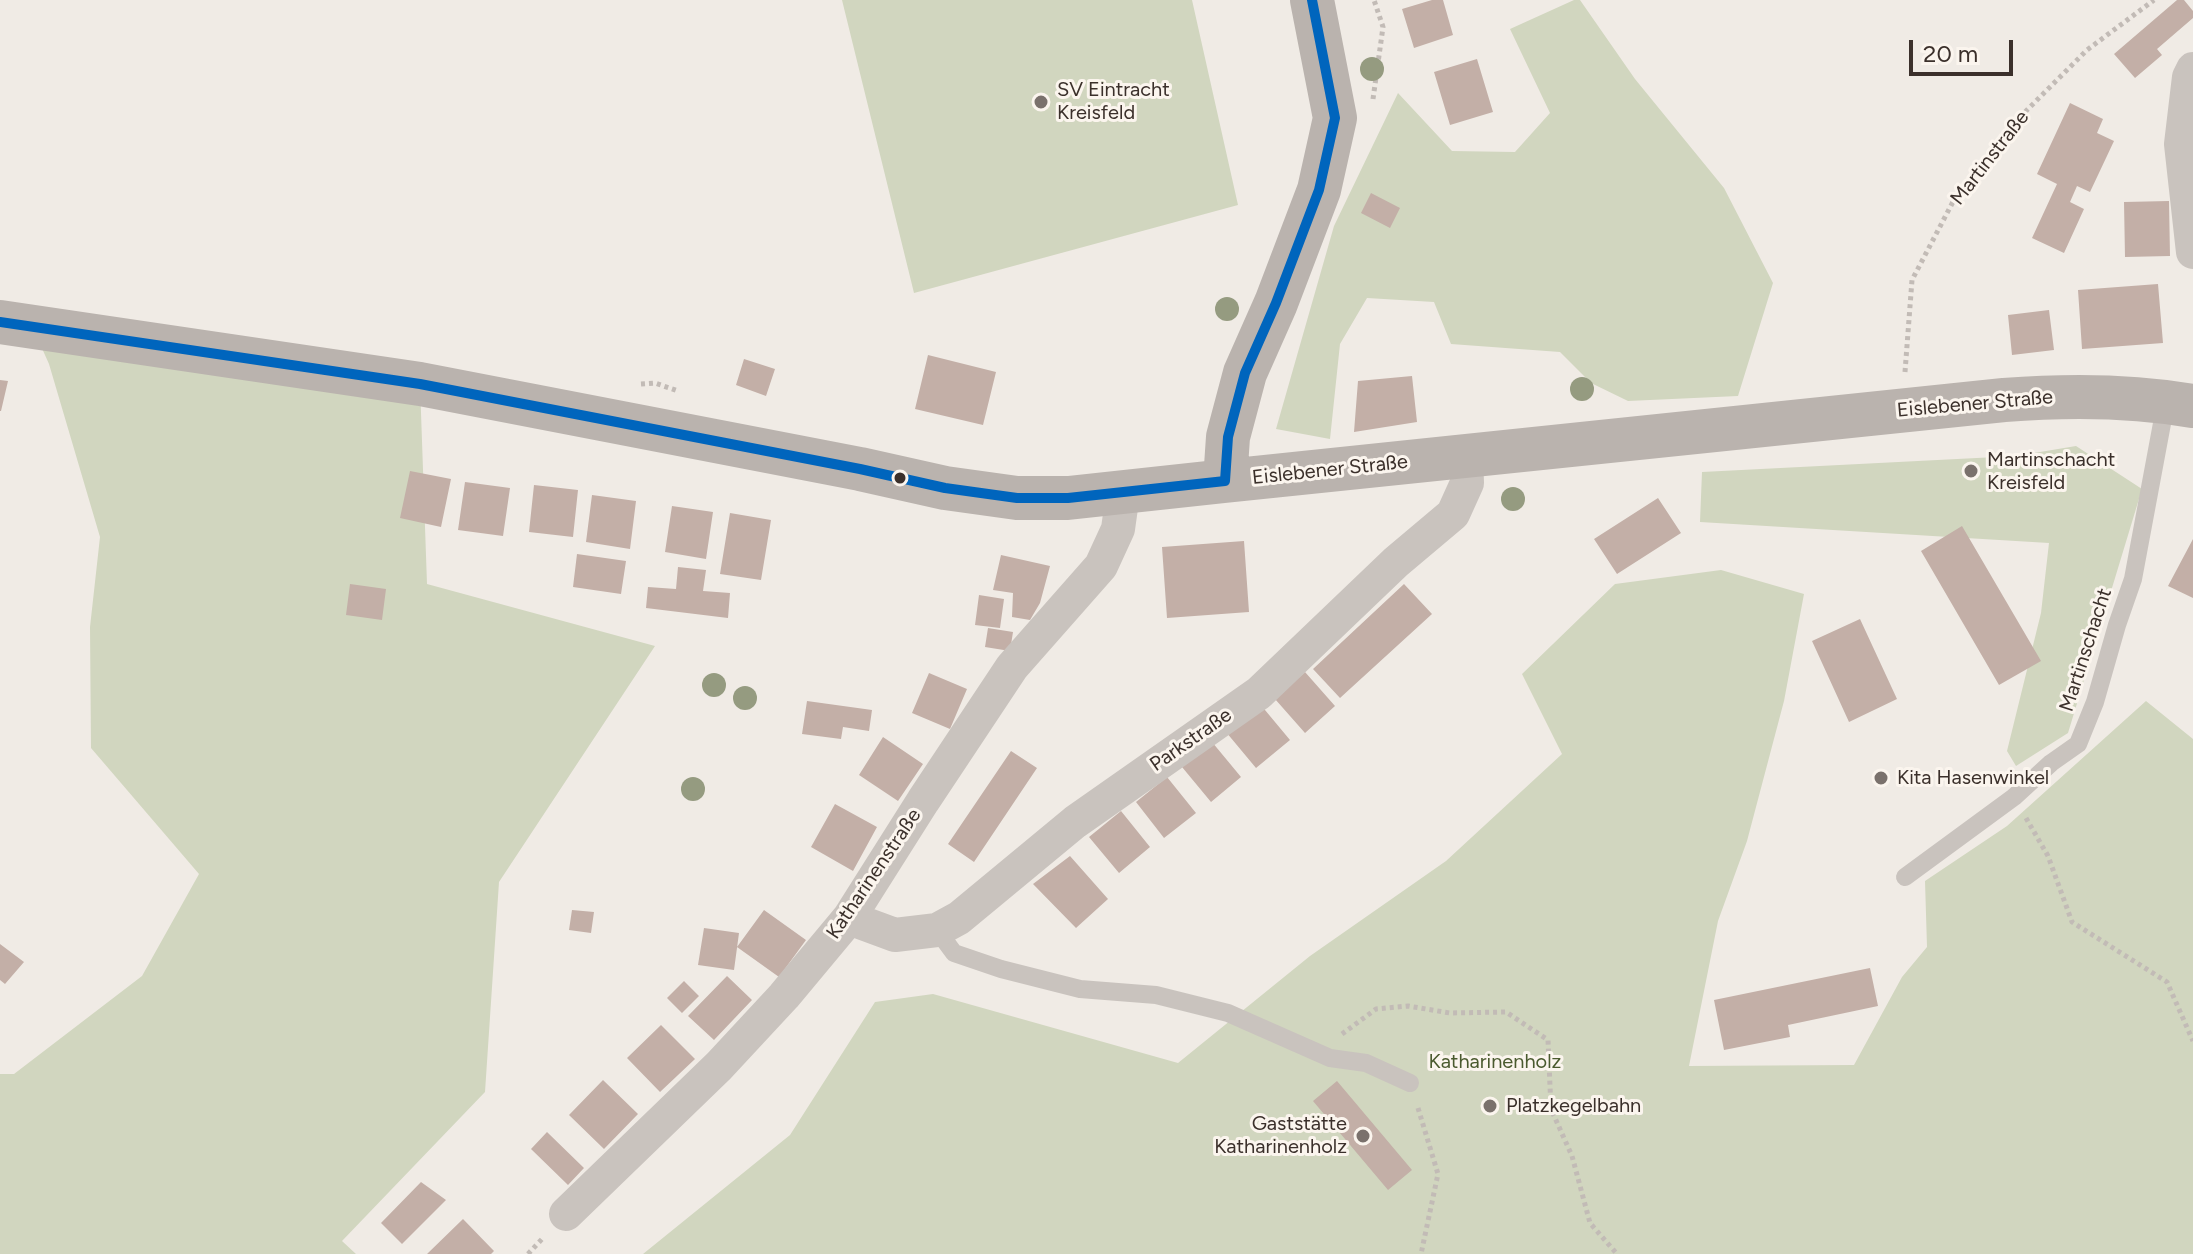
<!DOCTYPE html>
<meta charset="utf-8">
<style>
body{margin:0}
#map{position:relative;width:2193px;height:1254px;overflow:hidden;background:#f0ebe5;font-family:Figtree,sans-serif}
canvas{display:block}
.scale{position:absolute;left:1909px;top:40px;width:104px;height:36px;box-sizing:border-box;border:4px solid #3b302b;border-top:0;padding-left:10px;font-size:24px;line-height:28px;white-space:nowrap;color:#3b302b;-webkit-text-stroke:6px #fbf5ee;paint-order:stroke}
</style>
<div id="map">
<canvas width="2193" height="1254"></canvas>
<div class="scale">20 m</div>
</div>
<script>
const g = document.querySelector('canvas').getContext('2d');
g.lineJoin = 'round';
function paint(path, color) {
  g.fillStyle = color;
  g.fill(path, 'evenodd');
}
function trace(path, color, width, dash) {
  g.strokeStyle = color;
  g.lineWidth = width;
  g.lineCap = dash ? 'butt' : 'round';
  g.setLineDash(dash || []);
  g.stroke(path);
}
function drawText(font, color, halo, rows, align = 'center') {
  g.font = font + ' Figtree,sans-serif';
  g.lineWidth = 6;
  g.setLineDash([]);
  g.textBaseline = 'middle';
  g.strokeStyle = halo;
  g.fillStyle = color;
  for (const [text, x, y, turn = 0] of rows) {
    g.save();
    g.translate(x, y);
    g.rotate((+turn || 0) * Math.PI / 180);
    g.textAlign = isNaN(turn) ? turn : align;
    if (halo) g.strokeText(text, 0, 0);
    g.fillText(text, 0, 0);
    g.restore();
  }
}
paint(new Path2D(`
 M842,0H1192L1238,205L914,293Z
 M1574,0H1580L1635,79L1724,188L1773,283L1738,396L1628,401L1591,383L1560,352L1451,344L1434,302L1367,298L1340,344L1330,439L1276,429L1334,226L1398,93L1452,151L1515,152L1550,113L1510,29Z
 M32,326L420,384L427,584L655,646L499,882L485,1092L342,1241L356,1254H0V1074H14L142,976L199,874L91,748L90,627L100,537L49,364Z
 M2076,446L2142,489L2068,733L2016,766L2007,751L2041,613L2049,543L1700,522L1702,472L2016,456Z
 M1721,570L1804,594L1784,701L1747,841L1718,921L1689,1066L1854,1065L1902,977L1927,947L1925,881L2007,826L2146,701L2193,739V1254H643L790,1135L875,1002L933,994L1178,1063L1310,956L1446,861L1562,754L1522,674L1615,584Z`), '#d1d6bf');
paint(new Path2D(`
 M1432,0H1443L1453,35L1414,48L1402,9Z
 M2177,0H2184L2193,11V18L2157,49L2162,55L2135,78L2114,54Z
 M1477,59L1493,112L1450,125L1434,72Z
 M2070,103L2103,119L2097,133L2114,141L2090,192L2077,186L2070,202L2084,209L2064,253L2032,238L2057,184L2037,174Z
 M1371,193L1400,208L1390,228L1361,213Z
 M2169,201L2170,256L2125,257L2124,202Z
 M2158,284L2163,343L2082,349L2078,290Z
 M2049,310L2054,350L2012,355L2008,315Z
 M928,355L996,372L983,425L915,409Z
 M744,359L775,369L766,396L736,385Z
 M1412,376L1417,422L1354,432L1358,381Z
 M0,380L8,381L1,411H0Z
 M410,471L451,479L441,527L400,518Z
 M465,482L510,488L503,536L458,530Z
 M534,485L578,490L573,537L529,532Z
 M592,495L636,501L630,549L586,542Z
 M1658,498L1681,533L1617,574L1594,539Z
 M672,506L713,512L706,559L665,552Z
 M730,513L771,520L761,580L720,574Z
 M1962,526L2041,661L1999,685L1921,551Z
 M2193,539V598L2168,586Z
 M1244,541L1249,612L1167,618L1162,547Z
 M577,554L626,561L621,594L573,587Z
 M1001,555L1050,566L1040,603L1030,620L1012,617L1013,593L993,590Z
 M678,567L706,570L703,591L730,593L728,618L646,608L648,587L676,589Z
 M350,584L386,589L382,620L346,615Z
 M1404,584L1432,614L1340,698L1313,669Z
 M979,595L1004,599L1000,628L975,625Z
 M1860,619L1897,699L1849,722L1812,641Z
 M988,628L1013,632L1010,651L985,647Z
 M1305,672L1335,706L1305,733L1275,699Z
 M929,673L967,689L950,729L912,713Z
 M807,701L872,710L869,731L843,727L841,739L802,734Z
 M1260,704L1290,740L1256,768L1226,732Z
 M883,737L923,764L898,801L859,775Z
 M1212,742L1241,777L1211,802L1182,767Z
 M1011,751L1037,768L974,862L948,844Z
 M1167,777L1196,813L1164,838L1136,802Z
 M835,804L877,827L853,871L811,847Z
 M1121,811L1150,847L1119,873L1089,837Z
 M1070,856L1108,899L1076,928L1033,884Z
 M572,910L594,912L591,933L569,930Z
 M764,910L806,940L779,977L737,947Z
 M704,928L739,933L734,970L698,965Z
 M0,944L24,962L5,984L0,980Z
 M1870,968L1878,1006L1788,1025L1790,1037L1724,1050L1714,1000Z
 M727,976L752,1000L714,1040L688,1016Z
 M684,981L699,996L682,1013L667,998Z
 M661,1025L695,1059L660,1092L627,1058Z
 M603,1080L638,1114L604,1149L569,1115Z
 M1337,1081L1412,1170L1388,1190L1313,1101Z
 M547,1132L584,1168L568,1185L531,1149Z
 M421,1182L446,1200L402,1244L381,1223Z
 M463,1219L494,1251L491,1254H427Z`), '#c3afa7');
trace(new Path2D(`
 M1373,99L1383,27L1374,0
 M1905,372L1912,280L1956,196L2017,120L2087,50L2154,0
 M641,384L655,383L678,391
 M2026,818L2048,856L2072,922L2167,982L2193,1041
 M1342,1034L1376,1009L1408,1006L1450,1013L1506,1012L1548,1040L1551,1109L1572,1156L1590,1223L1617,1254
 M1418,1108L1438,1174L1421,1254
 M528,1254L543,1238`), '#c2bbb6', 5, [4, 4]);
trace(new Path2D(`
 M1905,877L2014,797L2051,763L2078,744L2095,702L2117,625L2133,579L2166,402
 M937,930L954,953L1001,969L1080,989L1156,995L1228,1013L1330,1058L1366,1063L1410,1083`), '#c9c3be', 18);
trace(new Path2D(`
 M2193,69L2189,77L2181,144L2193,252
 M849,918L895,935L937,930L959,918L1075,822L1259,693L1396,562L1453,514L1467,483L1466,456
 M566,1214L719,1066L784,996L849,918L923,801L1012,667L1101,566L1118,529L1123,493`), '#c9c3be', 34);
trace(new Path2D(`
 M0,322L420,384L860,469L945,488L1017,498H1068L1225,481L2004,400C2068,395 2130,395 2193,406
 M1225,481L1228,437L1245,373L1276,303L1319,190L1335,118L1312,0`), '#bab3ae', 44);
trace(new Path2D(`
 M0,322L420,384L860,469L945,488L1017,498H1068L1225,481
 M1225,481L1228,437L1245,373L1276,303L1319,190L1335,118L1312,0`), '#0065bd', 10);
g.fillStyle = '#959b80';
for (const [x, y] of [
 [1372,69],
 [1227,309],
 [1582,389],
 [1513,499],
 [714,685],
 [745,698],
 [693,789]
]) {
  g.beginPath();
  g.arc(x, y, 12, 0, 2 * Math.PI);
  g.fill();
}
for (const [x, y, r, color] of [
 [1041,102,8,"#7a716c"],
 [1971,471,8,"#7a716c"],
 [900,478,7,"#3b302b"],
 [1881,778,8,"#7a716c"],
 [1490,1106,8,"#7a716c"],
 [1363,1136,8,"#7a716c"]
]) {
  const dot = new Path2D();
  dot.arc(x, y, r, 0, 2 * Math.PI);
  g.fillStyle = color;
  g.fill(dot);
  trace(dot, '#fbf5ee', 3);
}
drawText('20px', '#3b302b', '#fbf5ee', [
 ["SV Eintracht",1057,90],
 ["Kreisfeld",1057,113],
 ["Martinschacht",1987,460],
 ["Kreisfeld",1987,483],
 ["Kita Hasenwinkel",1897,778],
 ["Platzkegelbahn",1506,1106],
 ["Gaststätte",1347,1124,"right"],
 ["Katharinenholz",1347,1147,"right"]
], 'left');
drawText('20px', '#3b302b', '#fbf5ee', [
 ["Martinstraße",1990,158,-52],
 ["Eislebener Straße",1975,404,-5],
 ["Eislebener Straße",1330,470,-6],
 ["Martinschacht",2086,650,-72],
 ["Parkstraße",1191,740,-35],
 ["Katharinenstraße",874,874,-56]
]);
drawText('20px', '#4a5a2e', '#fbf5ee', [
 ["Katharinenholz",1495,1062]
]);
</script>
